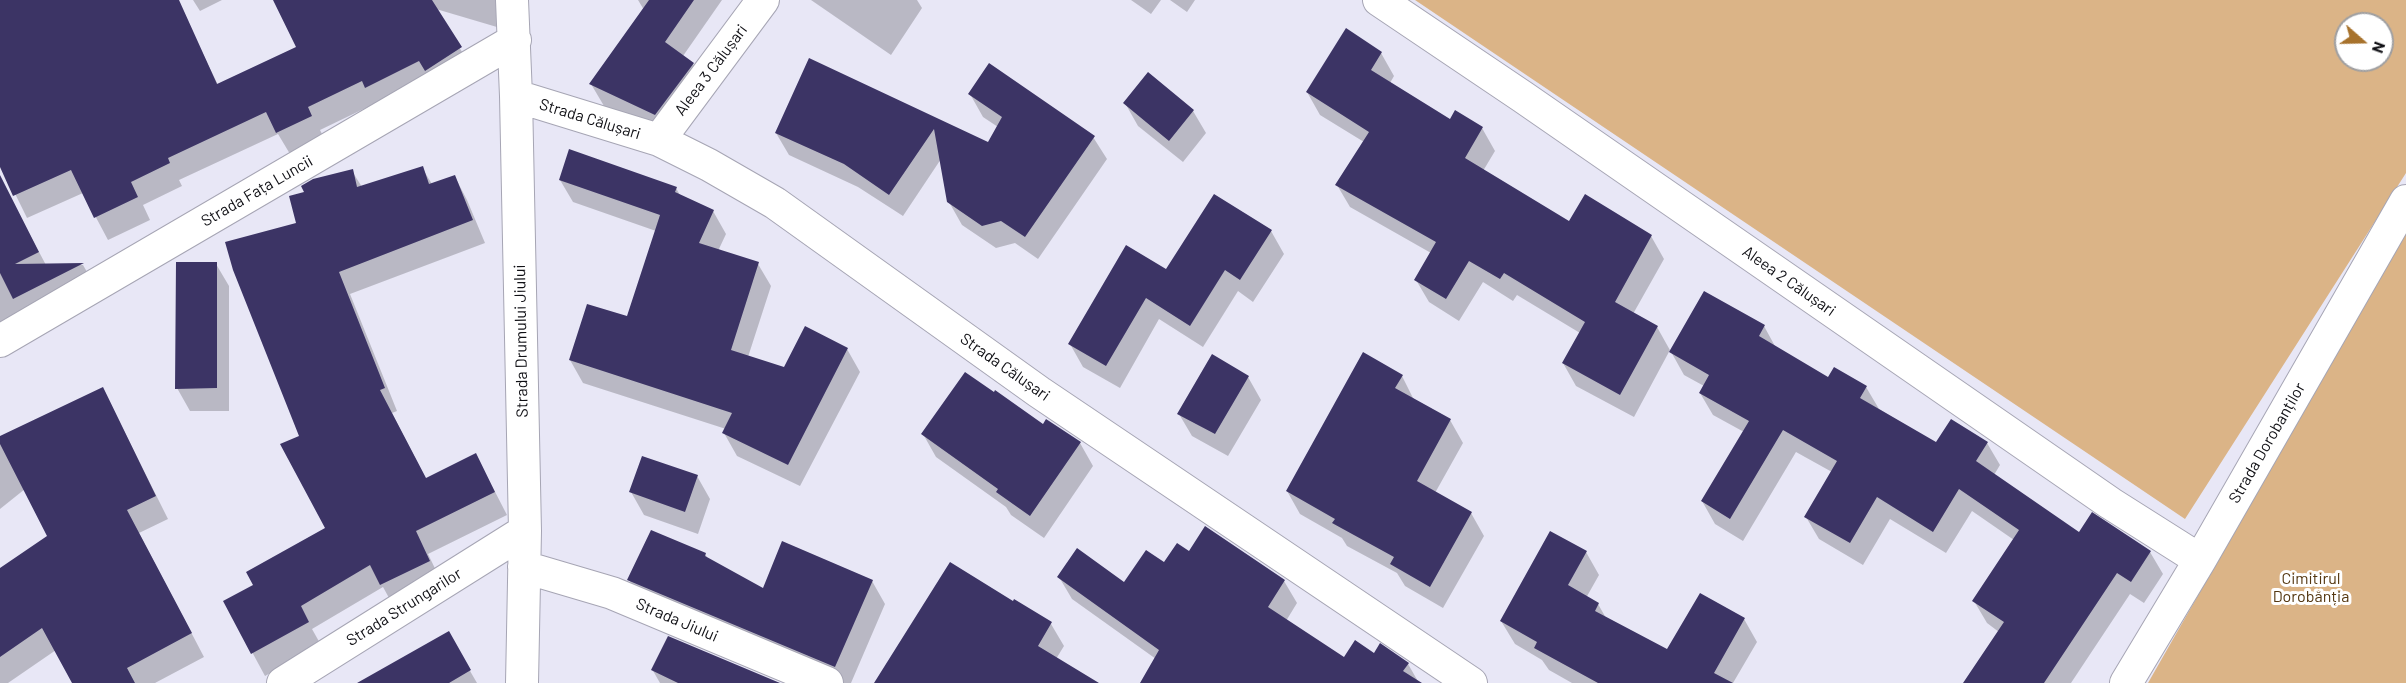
<!DOCTYPE html>
<meta charset="utf-8">
<style>
body{margin:0}
#map{position:relative;width:2406px;height:683px;overflow:hidden;background:#e8e7f6;font-family:Barlow,sans-serif}
canvas{display:block}
.north{position:absolute;left:2334px;top:12px;width:60px;height:60px;box-sizing:border-box;background:#fff;border:2px solid #9f9fa1;border-radius:50%;rotate:110deg;font-size:16px;font-weight:700;line-height:24px;text-align:center;color:#101015}
.north::after{content:'';display:block;margin:auto;width:21px;height:27px;background:#a7722c;clip-path:polygon(50% 0,100% 100%,50% 72%,0 100%)}
</style>
<div id="map">
<canvas width="2406" height="683"></canvas>
<div class="north">N</div>
</div>
<script>
const g = document.querySelector('canvas').getContext('2d');
g.lineJoin = 'round';
function paint(path, color) {
  g.fillStyle = color;
  g.fill(path, 'evenodd');
}
function trace(path, color, width, dash) {
  g.strokeStyle = color;
  g.lineWidth = width;
  g.lineCap = dash ? 'butt' : 'round';
  g.setLineDash(dash || []);
  g.stroke(path);
}
function drawText(font, color, halo, rows, align = 'center') {
  g.font = font + ' Barlow,sans-serif';
  g.lineWidth = 6;
  g.setLineDash([]);
  g.textBaseline = 'middle';
  g.strokeStyle = halo;
  g.fillStyle = color;
  for (const [text, x, y, turn = 0] of rows) {
    g.save();
    g.translate(x, y);
    g.rotate((+turn || 0) * Math.PI / 180);
    g.textAlign = isNaN(turn) ? turn : align;
    if (halo) g.strokeText(text, 0, 0);
    g.fillText(text, 0, 0);
    g.restore();
  }
}
paint(new Path2D(`
 M1415,0H2406V173L2185,519ZM2346,24H2382V60H2346Z
 M2406,231V683H2148Z`), '#dbb487');
paint(new Path2D(`
 M15,0H132L188,23L218,85L298,48L275,0H511L507,30L436,9L473,70L380,110L376,103L320,130L324,138L290,154L278,134L179,180L182,186L143,205L150,220L108,240L83,193L27,218L0,163V7Z
 M193,0H222L200,11Z
 M638,0H722L683,56L693,64L706,86L668,137L604,106L591,84L644,10Z
 M811,0H917L922,8L891,55Z
 M1131,0H1161L1151,14Z
 M1170,0H1195L1187,12Z
 M1381,53L1394,76L1390,83L1450,121L1482,128L1495,151L1483,171L1570,223L1651,236L1664,259L1633,314L1657,327L1671,352L1764,326L1776,348L1829,379L1866,387L1879,409L1937,444L1987,443L2000,465L1994,475L2079,535L2150,552L2163,574L2144,603L2130,594L2071,683H1964L1999,632L1987,623L1974,601L2014,540L1972,511L1946,553L1890,519L1863,565L1819,539L1806,517L1832,472L1796,452L1743,541L1715,524L1702,501L1744,432L1713,415L1700,393L1704,386L1684,375L1670,350L1634,417L1576,386L1563,363L1580,333L1517,295L1513,301L1483,282L1459,321L1429,302L1416,280L1431,253L1350,207L1337,185L1364,142L1320,115L1307,92Z
 M810,60L989,144L998,127L983,117L970,94L1093,137L1107,159L1038,259L1015,243L996,248L962,225L949,202L941,159L903,216L858,187L789,155L776,133Z
 M1125,103L1193,111L1206,133L1183,162L1138,126Z
 M422,168L432,184L455,177L467,200L485,243L350,294L397,411L392,413L426,479L476,455L507,515L428,554L442,583L394,607L383,587L312,629L321,645L265,676L225,602L255,586L327,528L301,436L297,224L306,193L352,171L362,187Z
 M560,180L676,188L681,197L713,211L726,234L718,251L758,264L771,286L748,357L785,369L806,328L847,349L860,372L800,486L737,456L724,433L726,429L583,383L570,360L628,318L656,231L573,202Z
 M15,207L46,265H83L95,286L0,343V215Z
 M1271,231L1284,254L1253,302L1238,291L1203,347L1159,319L1120,388L1083,367L1070,344L1167,271Z
 M216,264L229,286V411H190L177,388Z
 M1402,376L1414,400L1450,420L1463,443L1435,493L1471,513L1484,536L1443,608L1405,586L1397,573L1347,546L1342,538L1300,514L1287,491Z
 M1248,377L1261,400L1228,456L1192,436L1179,414Z
 M103,389L168,519L139,533L204,657L155,683H74L56,650L8,683H0V570L49,536L25,489L0,509V438Z
 M994,395L1043,426L1080,443L1093,466L1044,538L1011,515L1006,507L936,457L923,434Z
 M697,476L710,499L698,534L644,515L631,492Z
 M1586,552L1599,575L1586,598L1598,604L1606,618L1668,651L1701,595L1744,619L1757,642L1733,683H1572L1549,670L1542,660L1515,644L1501,621Z
 M1190,553L1284,581L1297,603L1286,621L1344,660L1374,655L1408,664L1419,683H1148L1156,659L1072,599L1059,577L1125,584Z
 M705,554L708,559L763,590L872,581L885,604L851,683H834L642,602L629,580Z
 M1051,624L1064,646L1056,659L1096,683H897Z
 M448,633L477,683H377Z
 M652,669L777,683H660Z`), '#0003');
paint(new Path2D(`
 M0,0H179L217,84L296,47L273,0H432L462,47L425,71L419,61L365,88L362,81L308,107L312,116L276,133L266,112L168,158L170,163L131,182L138,197L94,218L71,170L13,196L0,167Z
 M649,0H694L665,42L694,63L655,115L589,84Z
 M1346,28L1382,52L1371,70L1450,119L1455,110L1483,127L1465,158L1569,221L1585,194L1652,235L1615,302L1658,326L1620,395L1562,363L1585,322L1504,273L1500,279L1469,261L1446,299L1414,280L1436,242L1335,185L1369,132L1306,92Z
 M809,58L988,142L1002,117L968,94L989,63L1095,136L1025,237L1001,221L982,226L947,202L934,129L889,195L844,164L775,133Z
 M1148,72L1194,110L1169,141L1123,103Z
 M569,149L677,187L675,192L714,210L699,243L759,262L731,350L784,367L805,326L848,348L788,465L722,433L732,413L569,360L587,304L627,316L660,215L559,180Z
 M423,166L429,184L455,175L473,220L339,272L385,388L380,390L426,478L476,453L495,492L416,531L430,561L380,585L370,565L301,606L309,622L251,654L223,601L253,585L246,572L325,528L280,444L299,436L233,270L225,242L296,223L289,196L304,192L301,186L313,179L353,169L357,187Z
 M0,175L39,252L15,264L84,263L13,299L0,273Z
 M1214,194L1272,230L1240,280L1225,270L1190,326L1146,298L1106,366L1068,344L1126,245L1166,269Z
 M176,262H217V388L175,389Z
 M1704,291L1765,325L1759,336L1828,377L1834,367L1867,386L1860,398L1936,442L1951,419L1988,442L1976,461L2079,532L2092,512L2151,551L2131,582L2117,573L2044,683H1963L2004,622L1972,601L2019,530L1959,489L1933,532L1877,497L1850,543L1804,517L1837,461L1783,430L1730,519L1701,501L1749,421L1699,393L1709,375L1669,352Z
 M1363,352L1403,375L1395,388L1451,419L1417,481L1472,512L1430,587L1390,564L1394,557L1332,523L1335,519L1286,491Z
 M1212,354L1249,376L1215,434L1177,414Z
 M965,372L994,392L995,390L1043,424L1046,419L1081,442L1030,516L996,492L998,489L921,434Z
 M103,387L156,496L127,510L192,633L127,668L135,683H72L42,628L0,657V568L47,536L0,444V436Z
 M642,456L698,475L685,512L629,492Z
 M1205,526L1285,580L1268,607L1344,657L1355,640L1374,653L1380,643L1409,663L1403,671L1422,683H1140L1159,650L1057,577L1077,548L1124,582L1146,550L1164,562L1177,543L1189,551Z
 M651,530L706,553L705,556L763,588L782,541L873,580L835,667L627,580Z
 M1550,531L1587,551L1568,585L1599,603L1595,611L1667,649L1700,593L1745,618L1714,673L1733,683H1598L1534,648L1537,642L1500,621Z
 M950,562L1013,601L1014,599L1052,622L1038,646L1099,683H874Z
 M449,631L471,670L449,683H357Z
 M668,636L780,683H678L651,670Z`), '#3c3465');
const street = new Path2D(`
 M512,0L516,96L525,531L522,683
 M1379,0L1523,97L2110,503L2200,560
 M516,96L659,140L709,165L775,203L1039,392L1471,683
 M659,140L763,0
 M0,341L515,40
 M524,567L612,593L827,683
 M283,683L525,531
 M2126,683L2200,560L2406,201`);
trace(street, '#a6a5b4', 34);
trace(street, '#fff', 32);
drawText('16px', '#101015', '#fff', [
 ["Aleea 3 Călușari",711,70,-53],
 ["Strada Călușari",590,119,17],
 ["Strada Fața Luncii",257,191,-30],
 ["Aleea 2 Călușari",1789,281,35],
 ["Strada Drumului Jiului",521,341,-91],
 ["Strada Călușari",1005,367,35],
 ["Strada Dorobanților",2267,443,-60],
 ["Strada Strungarilor",404,607,-32],
 ["Strada Jiului",677,620,23]
]);
drawText('16px', '#543710', '#fff', [
 ["Cimitirul",2311,579],
 ["Dorobănția",2311,597]
]);
</script>
